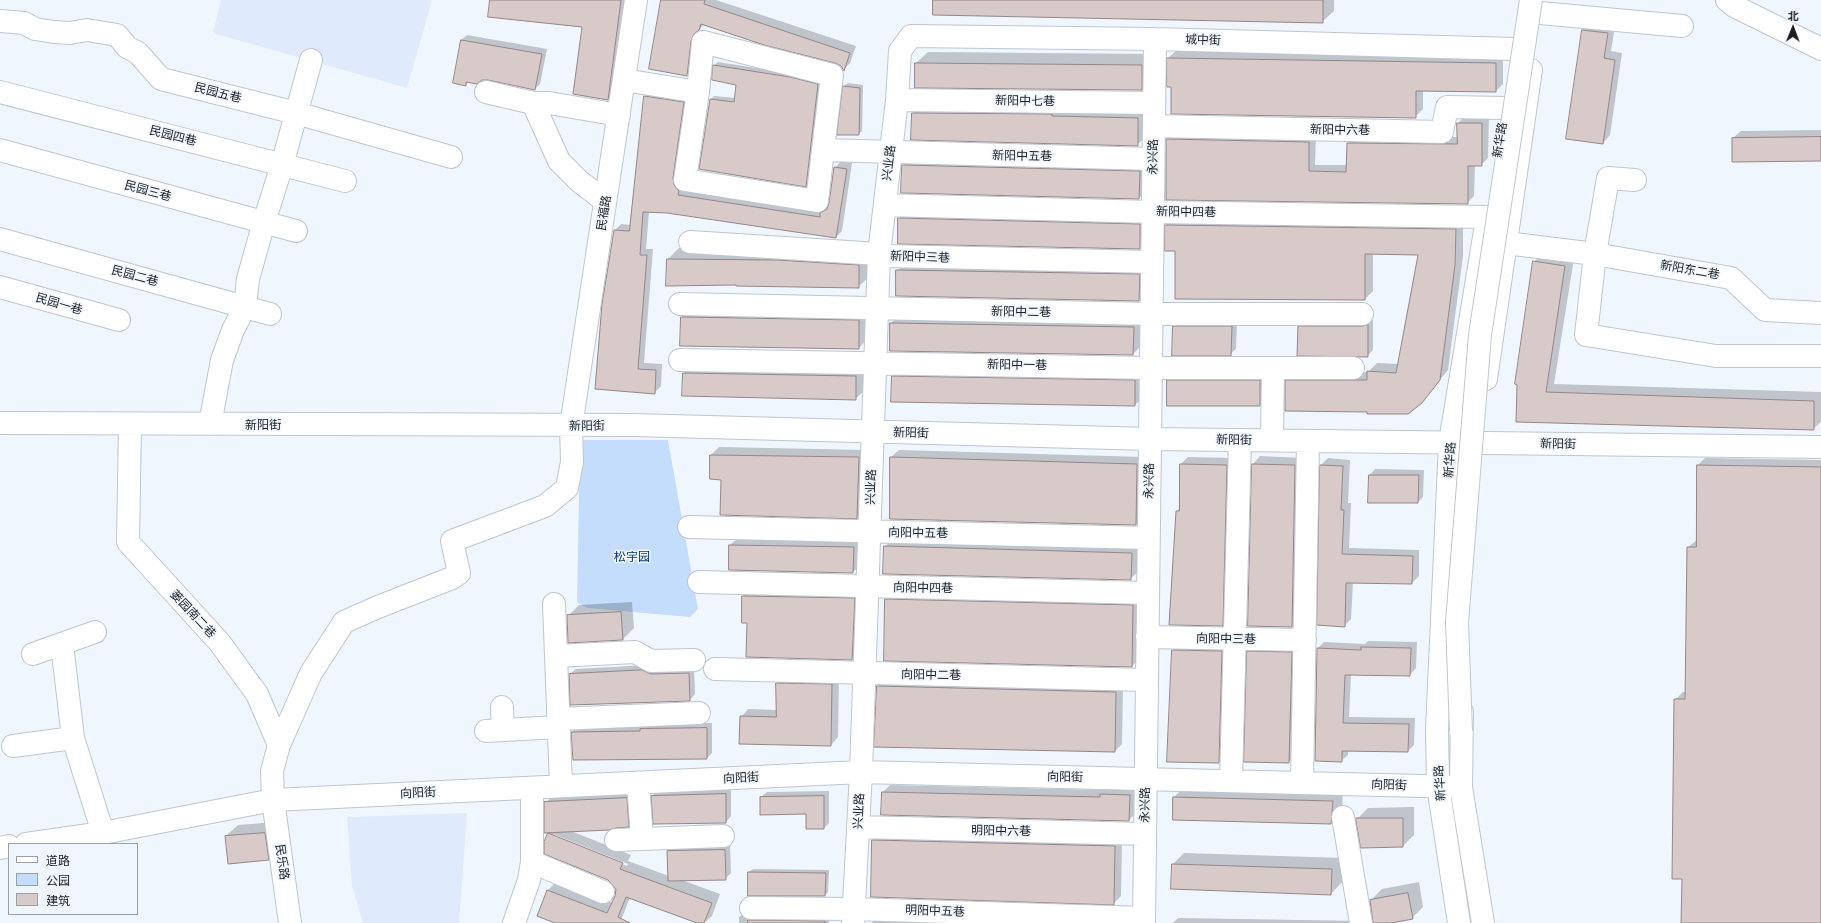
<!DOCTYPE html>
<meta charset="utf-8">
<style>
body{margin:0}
#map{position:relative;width:1821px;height:923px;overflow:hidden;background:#f0f6fe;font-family:"Asap Condensed","Noto Sans SC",sans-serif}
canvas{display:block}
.legend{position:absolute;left:8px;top:843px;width:130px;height:72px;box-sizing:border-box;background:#f0f6fe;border:1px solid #9ba0a6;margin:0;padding:5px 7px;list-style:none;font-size:12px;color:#1c1f23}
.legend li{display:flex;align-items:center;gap:8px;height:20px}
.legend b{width:20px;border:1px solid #9ba0a6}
.north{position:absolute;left:1773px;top:8px;width:40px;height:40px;-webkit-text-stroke:3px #f0f6fe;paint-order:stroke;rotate:1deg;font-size:11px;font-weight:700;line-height:16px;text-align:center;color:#1c1f23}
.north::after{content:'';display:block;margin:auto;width:14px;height:18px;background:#1c1f23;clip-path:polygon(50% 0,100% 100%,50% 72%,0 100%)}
</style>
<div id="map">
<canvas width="1821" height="923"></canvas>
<ul class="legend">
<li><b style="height:5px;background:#fff"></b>道路</li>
<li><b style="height:11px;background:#c5ddfd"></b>公园</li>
<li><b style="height:11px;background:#d9caca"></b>建筑</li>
</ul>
<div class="north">北</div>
</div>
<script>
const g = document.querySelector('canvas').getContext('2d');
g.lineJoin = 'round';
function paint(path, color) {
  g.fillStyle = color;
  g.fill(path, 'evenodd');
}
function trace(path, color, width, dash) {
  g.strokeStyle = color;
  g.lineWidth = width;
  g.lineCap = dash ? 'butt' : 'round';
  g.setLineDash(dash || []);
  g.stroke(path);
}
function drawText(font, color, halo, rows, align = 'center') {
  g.font = font + ' "Asap Condensed","Noto Sans SC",sans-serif';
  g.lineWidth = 3;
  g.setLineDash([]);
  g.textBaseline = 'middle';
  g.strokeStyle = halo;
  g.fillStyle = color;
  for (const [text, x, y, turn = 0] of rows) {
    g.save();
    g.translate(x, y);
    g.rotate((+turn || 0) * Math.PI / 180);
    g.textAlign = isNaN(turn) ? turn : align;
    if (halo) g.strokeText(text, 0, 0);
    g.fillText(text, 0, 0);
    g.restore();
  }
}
paint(new Path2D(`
 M221,0H432L407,88L213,33Z
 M467,813L459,923H363L352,886L347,817Z`), '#dfebfc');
paint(new Path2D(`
 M580,440H668L698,609L690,617L587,608L577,602Z`), '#c5ddfd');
paint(new Path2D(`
 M491,0H628L616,91L607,99L583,26Z
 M662,0H716L856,46L850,63L844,69L841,65L835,62L704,24L697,33L693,68L687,75Z
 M934,0H1334V11L1322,22Z
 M1590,23L1615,26L1611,51L1622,53L1610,135L1603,143L1582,30Z
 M467,35L547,49L540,84L535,89L489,79L468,82L465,85L461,40Z
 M1176,51L1503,56V84L1496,91L1423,90V109L1415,117L1168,58Z
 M928,52L1153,54V78L1141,89L916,63Z
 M718,62L794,74L821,81L809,182L806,186L711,99L714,96L736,98L738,84L714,65Z
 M848,83L863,85L862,131L859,134L844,86Z
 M651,90L690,96L684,189L824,211L829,206L835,168L841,161L852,163L842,231L836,237L667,212L649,211L646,249H653L644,363L662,364L661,386L654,393L597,388L614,231L621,224L631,225L645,96Z
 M924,102L1149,107L1148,134L1137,145L913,113Z
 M1465,116H1489L1488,158L1481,165H1475L1474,196L1467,203L1167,199V139L1174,132L1316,135L1315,165H1348V143L1355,136L1458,137V123Z
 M1821,130V160L1733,138L1741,131Z
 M914,154L1151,160L1150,187L1139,198L903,165Z
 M910,207L1151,213V237L1139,248L899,218Z
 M1175,217L1463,221V256L1448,370L1421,403L1368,411L1286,381L1295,373L1368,372L1377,363L1398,364L1419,254L1373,253V291L1365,299L1176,250L1166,225Z
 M679,248L789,249L870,254V276L858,287L737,284L668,259Z
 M1543,253L1574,258L1554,384L1821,392V422L1813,429L1517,421L1534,262Z
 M908,260L1150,264V289L1139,300L897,271Z
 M689,309L867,313L866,340L859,348L681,345L682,317Z
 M902,312L1144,316V343L1133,354L891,323Z
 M1373,320V350L1367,356L1299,327L1304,321Z
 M1179,321H1237L1236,349L1230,354L1174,327Z
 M691,365L863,368V392L855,399L683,395L684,373Z
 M904,365L1146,369V394L1135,405L893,377Z
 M1174,375H1266L1265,400L1260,405L1168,381Z
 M719,447L866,450L864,510L857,518L722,479L711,478V455Z
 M899,450L1144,457V517L1136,524L891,518V457Z
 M1260,456L1302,458L1299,619L1292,626L1249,625L1253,464Z
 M1188,457L1234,458L1230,617L1222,625L1177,511L1180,508L1181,464Z
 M1328,458L1350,460L1348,503H1351L1349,548L1419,550V576L1412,583L1353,582L1351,619L1344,626L1321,465Z
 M1705,458L1821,460V923H1682L1683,878L1675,700L1683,692H1686L1688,547L1697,540L1698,465Z
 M1375,469L1424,470L1423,497L1418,502H1369L1370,475Z
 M738,538L861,540V565L853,572L730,545Z
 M892,539L1139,546L1138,572L1130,579L885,547Z
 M751,588L862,591L860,651L852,659L748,622H743V596Z
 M893,592L1140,598L1139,659L1132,666L886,599Z
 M632,602L634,628L623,639L568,616L579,605Z
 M1368,641L1417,642L1416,668L1410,675L1351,674L1349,717L1415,718L1414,745L1408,751L1348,750V755L1341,761L1318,648L1324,642L1365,644Z
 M1181,643L1229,644L1226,755L1219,762L1173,650Z
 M1255,644L1299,645L1297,754L1289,762L1248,652Z
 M648,665L694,667L695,694L690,700L570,674L576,669Z
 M785,676L839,677L838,737L831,745L741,717L748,709L777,710V683Z
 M885,679L1123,685L1122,744L1115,751L878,686Z
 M646,723H712V753L707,758L572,732L578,727Z
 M890,785L1105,790L1108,788L1137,789L1136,813L1129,820L882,814L883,792Z
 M1185,786L1343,790L1342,811L1331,823L1174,797Z
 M731,789V816L726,822L654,823L652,796L658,790Z
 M829,791V823L824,828L807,813L761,797L767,792Z
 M632,793L634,820L628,826L571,831L631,855L628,861L669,876L668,851L674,846L730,845L731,873L725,879H679L720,894L712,916L704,923H699L630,897L620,923H558L547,891L556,882L613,903L617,889L608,880L549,834L551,832L546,803L551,797ZM553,834L628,864L627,866L553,836Z
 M1414,807V835L1403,846L1357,819L1368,808Z
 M276,822L279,848L268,859L226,836L238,825Z
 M881,833L1122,839L1121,896L1113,904L873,840Z
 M1184,853L1343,858L1342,882L1331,894L1172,888L1173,864Z
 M753,869L829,870L828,892L825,895L749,872Z
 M1419,882L1423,907L1412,918L1386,923H1373L1371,900L1382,889Z
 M743,914L829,918V923H739V917Z
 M879,915L1120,923H872Z
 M1178,918L1362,921V923H1173Z`), '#0003');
const building = new Path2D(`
 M490,0H621L608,100L573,94L582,27L488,17Z
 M661,0H705L704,4L850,53L844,71L841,66L835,63L764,45L701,24L699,30L694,34L691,41L687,76L649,69Z
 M933,0H1323V23L933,15Z
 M1582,30L1608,33L1604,58L1615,60L1603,144L1566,139Z
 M461,40L542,54L535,90L488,80H482L477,84L466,82V86L453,83Z
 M1167,58L1496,63V92L1416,91V118L1171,114V87H1167Z
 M915,63L1142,65V90L915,88Z
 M713,65L790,77L818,84L806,187L699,169L710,99L734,102L736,85L712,80Z
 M843,86L860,88L859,135H837Z
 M644,96L684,102L673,178L674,185L679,191L678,195L820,217V213L827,209L829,203L834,167L847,169L836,238L667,213L643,212L640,255H647L638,369L656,370L655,394L595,389L602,304L614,230L629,231Z
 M912,113L1052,114V116L1138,118V146L911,140Z
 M1457,123H1482V166H1468V204L1166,200V139L1309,142V171L1346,172L1347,143L1457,144Z
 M1821,137V161L1732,162V138Z
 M902,165L1140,171L1139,199L901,193Z
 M898,218L1140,224V249L898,244Z
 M1165,225L1456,229L1455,265L1440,380L1422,403L1408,414H1367V412L1285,411V380H1367V371L1396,373L1418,255L1365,254V300L1175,299V251H1165Z
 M667,259L777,260L859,265V288L736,286V285L666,286Z
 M1533,261L1565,266L1546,392L1814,401V430L1516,422L1517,385L1515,384Z
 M896,270L1140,274L1139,301L896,296Z
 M681,317L859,320V349L680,346Z
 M890,323L1134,327L1133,355L890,351Z
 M1368,325V357L1297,356L1298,326H1362Z
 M1173,326H1232L1231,356H1172Z
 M683,373L856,376V400L682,396Z
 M892,376L1135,380V406L891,402Z
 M1167,380H1260V406H1167Z
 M710,455L859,457L857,519L720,515L721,480L710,479Z
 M890,457L1137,464L1136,525L890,519Z
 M1180,464L1227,465L1223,626L1169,625L1176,511H1179Z
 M1252,464L1295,465L1292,627L1248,626Z
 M1320,465L1343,466L1341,510H1344L1342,554L1413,556L1412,584L1346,583L1345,627L1317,625Z
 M1697,465L1821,467V923H1681L1682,879H1672L1674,699H1685L1687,547H1696Z
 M1369,475H1419L1418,503H1368Z
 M729,545L854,547L853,573L729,570Z
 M884,546L1132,553L1131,580L883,574Z
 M742,596L855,598L852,660L746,657L747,623H742Z
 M885,599L1133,605L1132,667L884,661Z
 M621,612L623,640L568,643L567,615Z
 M1361,647L1411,648L1410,676L1345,675L1343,723L1409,724L1408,752L1342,751V762L1315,761L1317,648L1361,650Z
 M1172,650L1222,651L1219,763L1167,762Z
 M1247,651L1292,652L1289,763L1244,762Z
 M642,670L651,674L689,673L690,701L570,705L569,674Z
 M776,683L832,684L831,746L739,744L740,716L776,717Z
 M877,686L1116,692L1115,752L874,747Z
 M707,728V759L573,760L571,732L640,731V729Z
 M882,792L1100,797V794L1130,795L1129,821L881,815Z
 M726,794V823L653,824L651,796Z
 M824,796V829H806V814L760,815V797Z
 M1173,797L1333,801L1331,824L1173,820Z
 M627,798L629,827L616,828L609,830L544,833V802Z
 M1356,818H1403V847L1361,848Z
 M265,833L269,860L228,864L225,836Z
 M548,833L623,863L620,869L712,903L704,923H697L626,897L618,917L630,923H555L537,916L547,890L607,913L615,896L616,889L608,880L544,854V842Z
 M872,840L1115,846L1114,905L871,897Z
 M725,850L726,880L668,881L667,851Z
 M1172,864L1332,869L1331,895L1171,889Z
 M748,872L826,873L825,896H748Z
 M1408,893L1413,919L1391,923H1373L1370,900Z
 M748,920L825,921V923H748Z`);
paint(building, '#d9caca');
trace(building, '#948686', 1);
const minor = new Path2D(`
 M1540,13L1682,26
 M0,21L24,23L35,29L54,32L70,33L87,30L117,35L127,47L138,53L161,79L296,113L451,157
 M624,80L698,92L685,180L817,201L823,150L1153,159
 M0,92L345,181
 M486,92L533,103H549L619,115
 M698,92L703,42L832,75L823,150
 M897,100L1154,103
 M533,103L559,161L579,181L605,201
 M1154,126L1442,132L1447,107L1505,108
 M0,150L296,231
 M1635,180L1608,178L1595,254L1586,335L1716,356H1821
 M885,205L1152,212L1487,217
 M0,239L270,314
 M690,242L879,254L887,256L1152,262
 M1506,243L1595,254L1731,278L1765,310L1821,313
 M0,287L119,320
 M680,304L1151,314H1362
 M680,360L1150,368H1353
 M1486,379L1531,70
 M0,423L634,425L1150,439L1821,447
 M130,424L128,542L220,643L257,694L279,745
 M210,424L222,360L233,330L245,307L248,279L264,222L282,165L311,60
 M1272,440L1273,368
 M689,527L1148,538
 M699,582L1147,593
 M554,604L561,786
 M1147,637L1305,640
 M62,644L73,738L103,833
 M33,654L95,632
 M556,656L635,652L651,661L694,660
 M715,669L1146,680
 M502,707L503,730
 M1462,712L1461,787L1483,923
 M558,719L699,713
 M486,731L558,727
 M13,746L73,738
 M1231,781L1240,440
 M638,783L642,839
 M1302,783L1308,441
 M1343,817L1361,923
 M858,827L1144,834
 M616,840L723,836
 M26,844L103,833L273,800L861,772L1461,787
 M0,848L9,846
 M532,862L603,892
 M751,908L854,909L1144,918
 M290,923L273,800L272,771L279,745L311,673L344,622L378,607L452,578L459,573L452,541L545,506L567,488L572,462L571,426L636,0
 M514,923L529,880L532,862V788
 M853,923L861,772L879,254L897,100L900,51L911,36L1155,39L1514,49
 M1144,923L1155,39
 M1459,923L1438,786L1437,730L1450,442L1487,219`);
const major = new Path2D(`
 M1727,0L1734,6L1821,49`);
trace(minor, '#bec6d0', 24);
trace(major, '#bec6d0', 24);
trace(minor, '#fff', 22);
trace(major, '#fff', 22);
const majorBridge = new Path2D(`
 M1461,731L1457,622L1480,335L1531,0`);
trace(majorBridge, '#bec6d0', 24, []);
trace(majorBridge, '#fff', 22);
drawText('12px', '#1c1f23', '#f0f6fe', [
 ["城中街",1203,40,2],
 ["民园五巷",218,93,14],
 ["新阳中七巷",1025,101,1],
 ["新阳中六巷",1340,130,1],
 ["民园四巷",173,136,14],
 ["新华路",1500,140,-81],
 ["新阳中五巷",1022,156,1],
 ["永兴路",1153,157,-89],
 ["兴业路",889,163,-83],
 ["民园三巷",148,191,15],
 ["新阳中四巷",1186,212,1],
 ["民福路",604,213,-81],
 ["新阳中三巷",920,257,2],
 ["新阳东二巷",1690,270,10],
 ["民园二巷",135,276,15],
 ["民园一巷",59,304,16],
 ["新阳中二巷",1021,312,1],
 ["新阳中一巷",1017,365,1],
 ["新阳街",263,425],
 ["新阳街",587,426,-1],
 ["新阳街",911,433,2],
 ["新阳街",1234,440,1],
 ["新阳街",1558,444,1],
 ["新华路",1450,460,-86],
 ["永兴路",1149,481,-89],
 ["兴业路",871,487,-88],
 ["向阳中五巷",918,533,1],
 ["向阳中四巷",923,588,1],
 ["蒌园南二巷",193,614,47],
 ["向阳中三巷",1226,639,1],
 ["向阳中二巷",931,675,1],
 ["向阳街",1065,777,1],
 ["向阳街",741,778,-3],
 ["新华路",1440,783,-94],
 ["向阳街",1389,785,2],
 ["向阳街",418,793,-3],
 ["永兴路",1145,805,-89],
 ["兴业路",859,811,-87],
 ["明阳中六巷",1001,831,1],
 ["民乐路",282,862,82],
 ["明阳中五巷",935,911,2]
]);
drawText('12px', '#003677', '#f0f6fe', [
 ["松宇园",632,557]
]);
</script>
